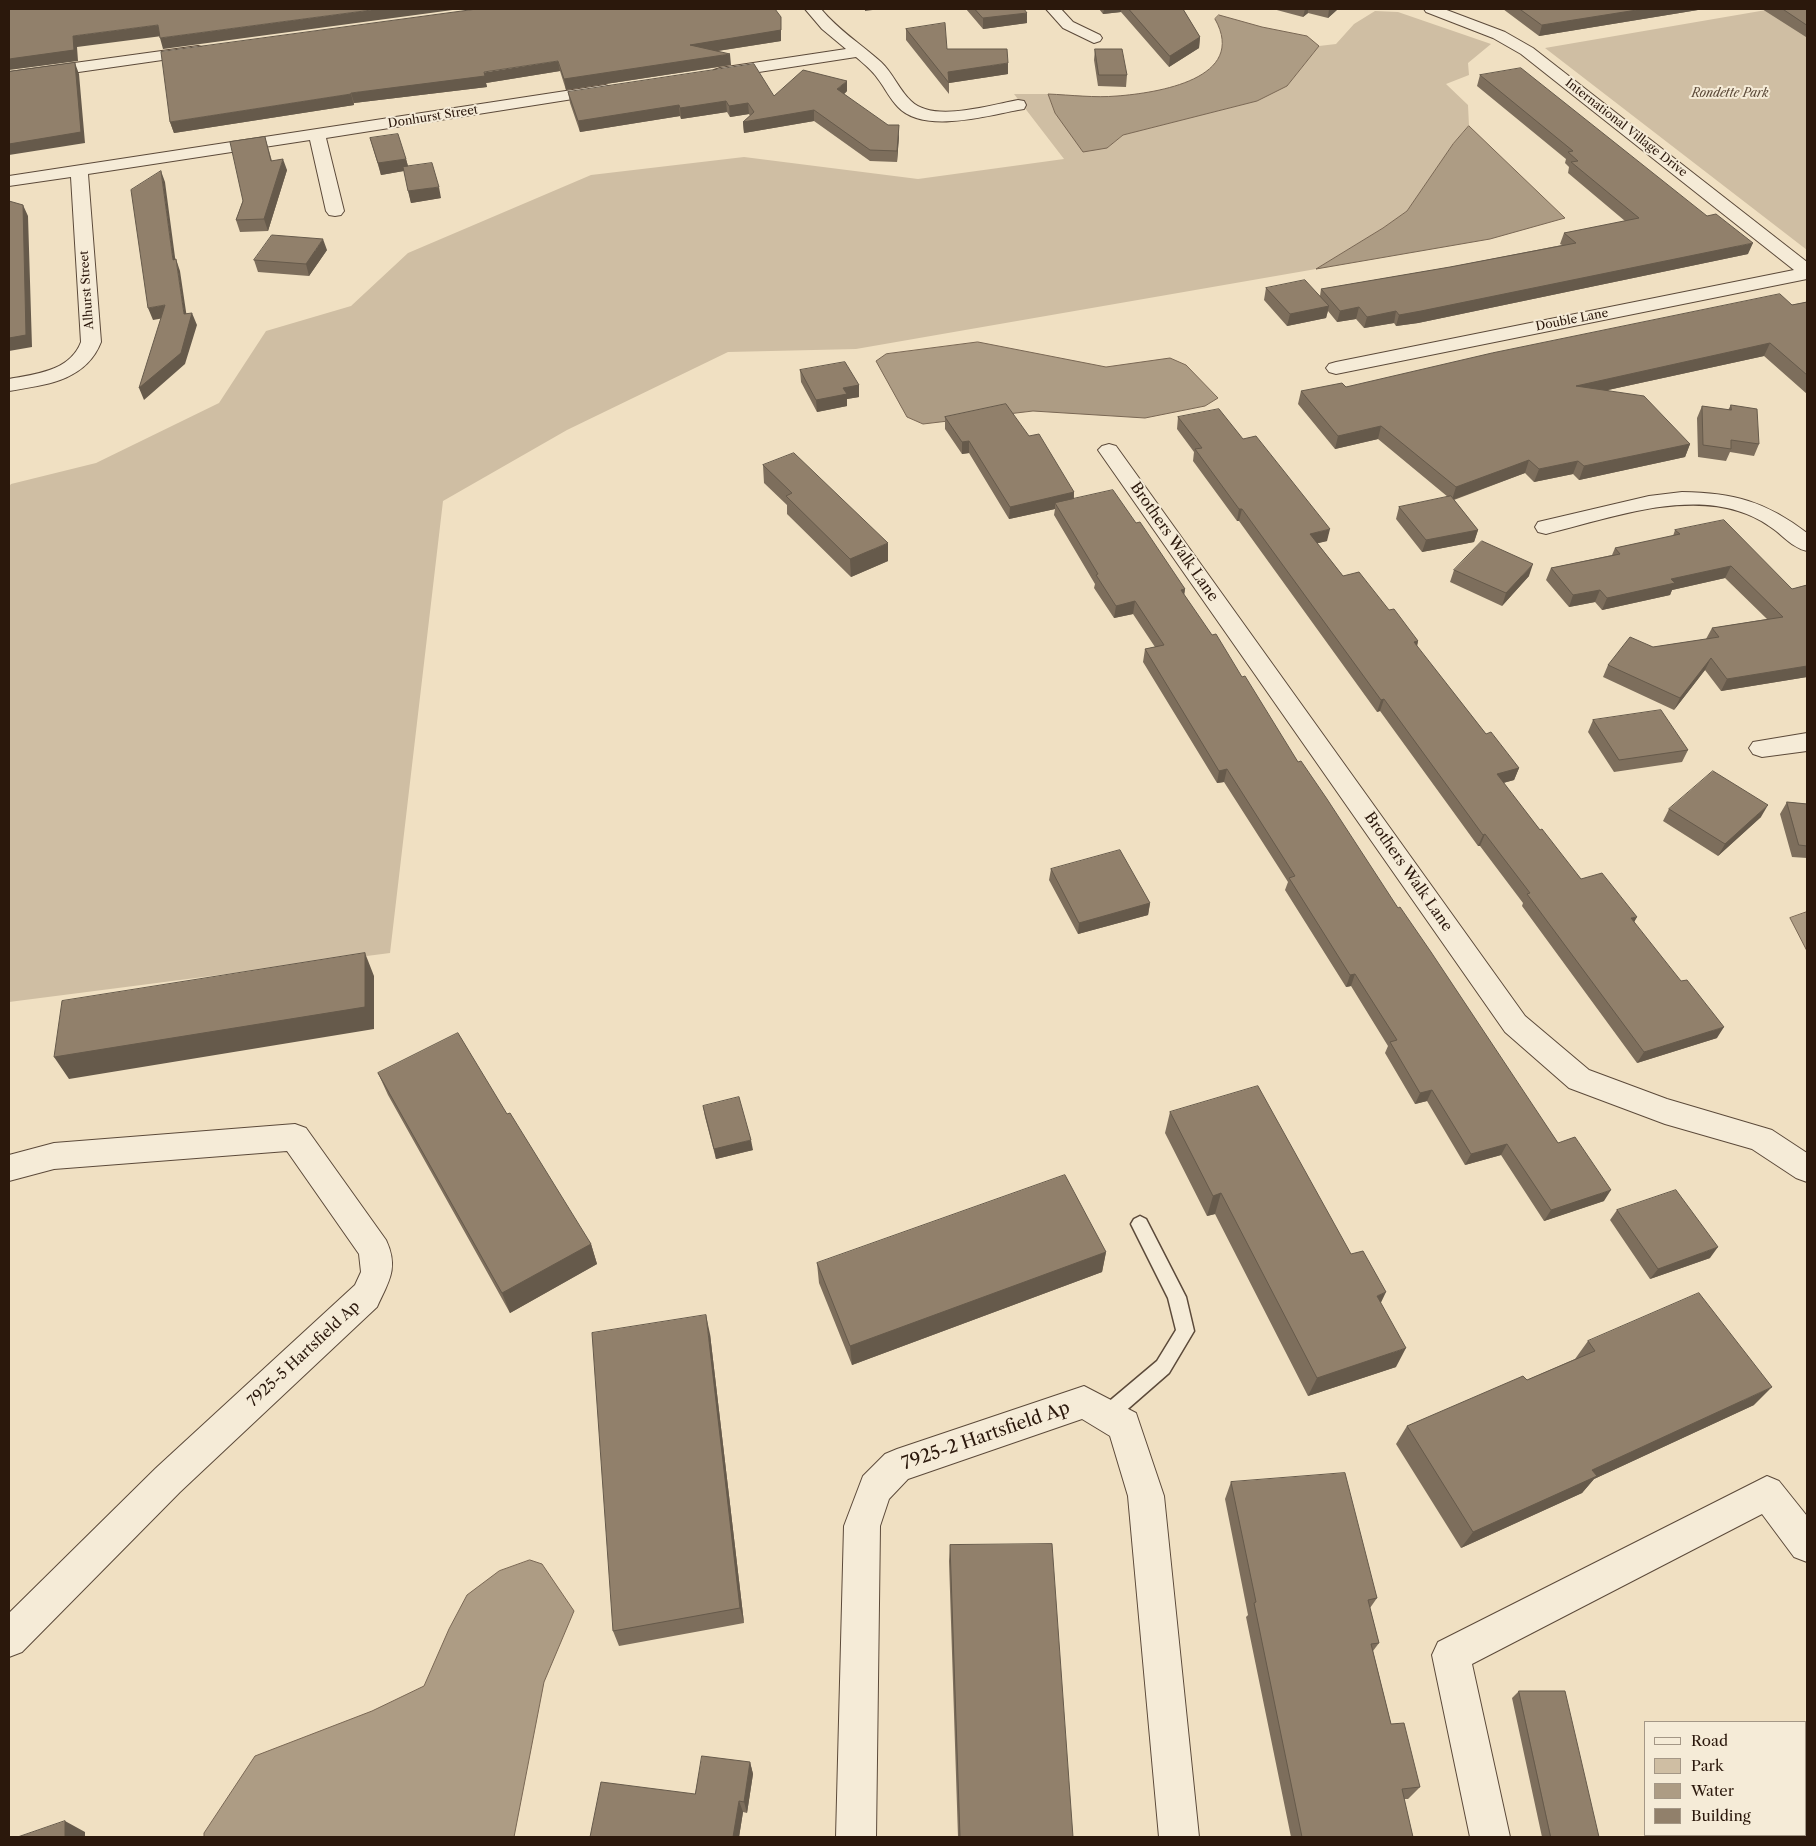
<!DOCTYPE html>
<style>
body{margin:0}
#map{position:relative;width:1816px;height:1846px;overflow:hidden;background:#f0e0c2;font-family:"Libre Caslon Text",serif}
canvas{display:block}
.frame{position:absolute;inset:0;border:10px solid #2b180c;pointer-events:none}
.legend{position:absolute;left:1644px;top:1721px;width:162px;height:115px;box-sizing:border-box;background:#f5ebd7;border:1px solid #a49786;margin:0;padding:6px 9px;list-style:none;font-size:15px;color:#2b180c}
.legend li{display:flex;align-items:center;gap:10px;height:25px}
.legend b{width:25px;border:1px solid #a49786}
</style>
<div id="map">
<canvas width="1816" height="1846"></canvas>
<div class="frame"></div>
<ul class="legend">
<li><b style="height:6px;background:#f5ebd7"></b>Road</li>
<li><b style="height:14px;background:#cfbea3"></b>Park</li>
<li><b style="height:14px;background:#ad9c84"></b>Water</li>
<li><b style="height:14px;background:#91806b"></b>Building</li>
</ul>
</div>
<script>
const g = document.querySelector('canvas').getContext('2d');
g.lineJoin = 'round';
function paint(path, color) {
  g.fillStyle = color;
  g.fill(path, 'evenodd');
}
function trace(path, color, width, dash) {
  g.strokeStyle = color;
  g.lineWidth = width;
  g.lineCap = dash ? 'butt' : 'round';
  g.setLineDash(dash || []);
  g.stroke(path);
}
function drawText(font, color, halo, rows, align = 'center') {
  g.font = font + ' "Libre Caslon Text",serif';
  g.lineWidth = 4;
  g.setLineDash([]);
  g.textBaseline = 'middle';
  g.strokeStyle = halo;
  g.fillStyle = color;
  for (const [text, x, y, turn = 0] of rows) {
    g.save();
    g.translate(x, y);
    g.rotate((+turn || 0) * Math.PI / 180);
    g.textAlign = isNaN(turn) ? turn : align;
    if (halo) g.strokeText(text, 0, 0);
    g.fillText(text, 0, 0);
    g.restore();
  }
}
paint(new Path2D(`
 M1772,9H1807V250L1545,48Z
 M1375,11L1398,12L1491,44L1468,63L1469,75L1446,84L1468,105L1469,126L1453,144L1407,211L1383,228L1316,269L856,349L728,352L567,430L443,501L390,953L9,1002V487L11,484L96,463L219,403L266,331L351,306L408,253L591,175L744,157L918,179L1064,159L1014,94H1048L1055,113L1107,148L1123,135L1257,101L1287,86L1319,46L1336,44L1354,24Z`), '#cfbea3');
const water = new Path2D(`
 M1219,15L1262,27L1307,36L1319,46L1287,86L1257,101L1123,135L1107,148L1083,152L1055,113L1048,94C1071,95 1095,98 1117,96C1157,93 1249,79 1215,19Z
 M1469,126L1565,218L1490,239L1316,269L1383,228L1407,211L1453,144Z
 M978,342L1106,367L1170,358L1186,365L1218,398L1205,406L1145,418L1033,411L923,424L907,417L876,361L886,354Z
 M1807,912V951L1790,918Z
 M530,1560L542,1564L574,1611L544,1682L514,1837H204V1833L255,1756L372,1711L424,1686L449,1629L467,1595L499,1571Z`);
paint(water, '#ad9c84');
trace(water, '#796754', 1);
const service = new Path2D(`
 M1140,1216L1146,1219L1186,1297L1194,1331L1169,1373L1114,1421L1107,1424L1100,1421L1098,1415L1100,1409L1157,1361L1176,1330L1168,1298L1131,1224L1134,1219Z`);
const minor = new Path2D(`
 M805,9H821C838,30 861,44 881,62C893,73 899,90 911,101C933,123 990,105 1018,100L1024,101L1026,105L1024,109L1018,110C986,116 923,134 898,107C890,99 885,88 878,79C872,70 864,64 856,57L720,78L714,76L712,73L714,70L720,68L846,49L822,29Z
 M1046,9H1061L1073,22L1100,35L1102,38L1100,41L1094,43L1063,28Z
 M1424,9H1444L1505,32L1533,48L1807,262V279L1336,374L1329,372L1326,368L1329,364L1336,362L1794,270L1521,54L1493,38L1426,12Z
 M198,46L204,48L206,51L204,54L9,82V72Z
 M605,85L611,87L613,90L611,93L326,138L344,211L341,215L335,216L329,215L326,211L310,140L88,174L101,342C86,381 45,385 9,391V379C36,374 70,371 81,342L71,177L9,186V176Z
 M1109,444L1116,446L1525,1016L1589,1070L1667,1099L1772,1130L1807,1153V1182L1796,1178L1752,1149L1665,1124L1569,1088L1505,1032L1098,450L1102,446Z
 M1682,492C1734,493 1765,501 1807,533V551C1792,548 1782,534 1769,526C1761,520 1748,514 1738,511C1679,492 1604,520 1546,534L1538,532L1535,527L1538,522L1649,496Z
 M1807,733V751L1762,757L1753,754L1749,748L1753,742Z
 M295,1124L306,1128L386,1240C399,1268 389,1281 377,1307L180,1492L22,1652L9,1657V1613L156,1468L355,1285L361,1272L359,1254L287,1151L54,1169L9,1181V1155L54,1143Z
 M1084,1386L1136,1413L1164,1496L1199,1837H1159L1128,1496L1110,1436L1082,1419L908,1479L889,1499L880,1526L876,1837H836L844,1526L863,1476L885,1454L897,1449Z
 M1767,1476L1779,1481L1807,1516V1562L1794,1557L1762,1514L1472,1664L1510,1837H1470L1432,1655L1438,1642Z`);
trace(service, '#5c4a3a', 3);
trace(minor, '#5c4a3a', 2);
paint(service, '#f5ebd7');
paint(minor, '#f5ebd7');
paint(new Path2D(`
 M966,9H1024L1027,23L983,29Z
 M1099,9H1183L1200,37L1199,48L1169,67L1121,12L1103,14Z
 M1273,9H1338L1328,18L1308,13L1303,17Z
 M1503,9H1704L1539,36Z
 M1762,9H1807V37H1806Z
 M781,27V41L718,51L731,65L566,90L560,71L486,83L487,87L354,103V105L174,133L170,122Z
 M906,29L947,49L1008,74L949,83V94L906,40Z
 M1095,49L1127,75L1126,87L1098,86L1094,60Z
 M1480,75L1748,254L1418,323L1396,326L1394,323L1364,328L1356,319L1337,322L1328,311L1326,318L1287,326L1264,300L1266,288L1320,296L1321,289L1450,267L1562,245L1560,244L1564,233L1625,221L1568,173L1569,167L1565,163L1566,159L1477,86Z
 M847,91L844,94L899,136L897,162L870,161L814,121L744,133L743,122L750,116L749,114L730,117L727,112L681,119L680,116L580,132L570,103L568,92L774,96Z
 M265,137L272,161L287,170L268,231L240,232L236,220Z
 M370,138L406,159L408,166L441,198L411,203L404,171L381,175Z
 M327,250L309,276L258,272L254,260Z
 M1807,302V394L1764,356L1608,390L1690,444L1685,457L1579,480L1573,474L1534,482L1525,473L1454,500L1478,530L1474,542L1422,552L1396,519L1399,507L1448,497L1378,439L1335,449L1298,404L1301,391L1346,387Z
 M800,370L859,385V397L847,399V406L817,412L801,382Z
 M1731,405L1759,444L1754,456L1730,452L1726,461L1698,457L1697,418L1702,406L1728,410Z
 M945,417L1029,436L1074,492V499L1136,523L1185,589L1184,595L1298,762L1558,1143L1604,1201L1544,1221L1501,1155L1465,1165L1427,1101L1415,1104L1385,1053L1388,1046L1351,986L1346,987L1285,890L1288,882L1224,782L1217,783L1143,662L1145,649L1155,647L1133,614L1114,618L1094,588L1095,584L1054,515L1055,509L1009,519L969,453L962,454L945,429Z
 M1178,417L1243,439L1327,541L1317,543L1343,576L1389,610L1418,641L1417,647L1486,734L1519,768L1514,780L1503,783L1540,830L1581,879L1634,922L1717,1038L1637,1063L1522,906L1523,903L1480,846H1478L1380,711L1377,712L1239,521H1237L1193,461L1194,452L1177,429Z
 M763,465L888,561L851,577L787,514V505L764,483Z
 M1675,530L1792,589L1807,585V677L1721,691L1705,670L1674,710L1603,677L1608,665L1653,647L1706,639L1712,628L1767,619L1725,578L1672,590L1670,595L1602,610L1595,602L1569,607L1546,580L1551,568L1612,555L1615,548L1673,536Z
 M1454,570L1529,576L1502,606L1450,582Z
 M1593,720L1688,750L1682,762L1614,772L1588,732Z
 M1787,802L1807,804V858L1792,857L1780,814Z
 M1669,809L1761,817L1718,856L1663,821Z
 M1051,869L1150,903L1148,915L1078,934L1049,880Z
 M378,1073L591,1244L597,1264L510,1313L388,1095Z
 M703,1106L753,1150L716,1159L705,1117Z
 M1170,1112L1351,1254L1381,1303L1396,1367L1308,1396L1215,1214L1207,1216L1165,1133Z
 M1617,1210L1710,1258L1650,1279L1610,1220Z
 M1106,1252L1102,1272L852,1365L819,1283L817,1263Z
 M710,1334L744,1623L619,1646L613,1631Z
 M1588,1341L1754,1405L1594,1479L1582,1493L1461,1548L1396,1444L1407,1426L1527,1380L1575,1359Z
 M1231,1482L1377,1598L1370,1608L1379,1643L1373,1651L1391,1724L1420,1787L1408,1799H1404L1413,1837H1291L1246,1617L1248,1615L1225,1499Z
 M950,1545L1073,1837H958L949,1561Z
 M1519,1691L1599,1837H1542L1512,1698Z
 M750,1762L753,1774L747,1813L743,1812L739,1837H590L695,1794Z`), '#7d6e5c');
paint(new Path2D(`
 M379,9H460L163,49L160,38Z
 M865,9H880L865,11Z
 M1104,9H1121V12L1103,14Z
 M1305,9H1308V13L1303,17Z
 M1329,9H1338L1328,18Z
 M1643,9H1704L1539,36L1542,25Z
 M1027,13V23L983,29V18Z
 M781,17V41L691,55L690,45Z
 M158,25L162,36L77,47L78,61L9,70V59L73,36Z
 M1200,37L1199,48L1169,67L1170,56Z
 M730,54L731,65L566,90L564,79Z
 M558,61L560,71L486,83L487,87L354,103L351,93Z
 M75,63L79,74L85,143L9,155V144Z
 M1008,63V74L949,83L948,72Z
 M847,81V91L838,100L837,89Z
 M351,94L354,105L174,133L170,122Z
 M726,101L727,112L681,119L680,108Z
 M748,103L749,114L730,117L729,106Z
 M679,105L680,116L580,132L578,121Z
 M814,110V121L744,133L743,122Z
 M899,125V136L897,162V151Z
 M283,159L287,170L268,231L264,219Z
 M406,159L409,170L381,175L378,163Z
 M161,171L165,182L177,272L173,260Z
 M439,187L441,198L411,203L408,191Z
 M23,205L28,216L32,347L9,351V338Z
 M323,239L327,250L309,276L306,264Z
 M1753,243L1748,254L1418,323L1396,326L1399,315Z
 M176,259L180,271L188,325L184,314Z
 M165,305L170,317L153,320L148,308Z
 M1329,306L1326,318L1287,326L1290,314Z
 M1359,307L1356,319L1337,322L1340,311Z
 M1396,311L1394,323L1364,328L1367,317Z
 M192,313L197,325L185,364L144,400L139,388Z
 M1770,343L1764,356L1571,398L1576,386Z
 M859,385V397L847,399V406L817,412L816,400L843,388Z
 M1381,426L1378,439L1335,449L1338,436Z
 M969,441V453L962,454V442Z
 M1690,444L1685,457L1579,480L1584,466Z
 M1529,460L1525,473L1452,500L1456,487Z
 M1578,461L1573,474L1534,482L1539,469Z
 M1074,492L1073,504L1055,503V509L1009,519L1010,507Z
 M1239,509H1242L1239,521H1237Z
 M1330,529L1327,541L1307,546L1310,534Z
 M1478,530L1474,542L1422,552L1426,540Z
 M888,543V561L851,577L850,559Z
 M1533,564L1529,576L1502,606L1506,593Z
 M1731,566L1725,578L1672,590L1670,595L1602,610L1607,598L1671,579Z
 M1185,589L1183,602L1181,590Z
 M1600,590L1595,602L1569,607L1573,595Z
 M1135,601L1133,614L1114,618L1116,606Z
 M1418,641L1415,653L1414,642Z
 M1711,658L1705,670L1674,710L1680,698Z
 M1807,666V677L1721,691L1727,679Z
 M1384,699L1380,711L1377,712L1381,700Z
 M1519,768L1514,780L1492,786L1497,774Z
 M1227,769L1224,782L1217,783L1219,771Z
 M1768,805L1761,817L1718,856L1725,844Z
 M1485,834L1480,846H1478L1483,835Z
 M1150,903L1148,915L1078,934L1079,923Z
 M1637,917L1631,928V918Z
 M365,953L374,976V1029L69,1079L54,1057Z
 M1355,974L1351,986L1346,987L1350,975Z
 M1724,1027L1717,1038L1637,1063L1644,1052Z
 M1432,1090L1427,1101L1415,1104L1420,1093Z
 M751,1140L753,1150L716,1159L714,1149Z
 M1507,1144L1501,1155L1465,1165L1471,1154Z
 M1611,1190L1604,1201L1544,1221L1551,1210Z
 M1221,1193L1215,1214L1207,1216L1213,1196Z
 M591,1244L597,1264L510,1313L502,1293Z
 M1718,1247L1710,1258L1650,1279L1658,1269Z
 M1106,1252L1102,1272L852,1365L850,1346Z
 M1386,1292L1377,1311V1296Z
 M706,1315L710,1334L744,1623L740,1608Z
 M1406,1348L1396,1367L1308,1396L1317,1378Z
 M1772,1387L1754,1405L1594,1479L1582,1493L1461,1548L1473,1532L1592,1470Z
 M750,1762L753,1774L747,1813L744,1802Z
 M739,1801L743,1812L739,1837H733Z
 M65,1821L85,1832V1837H65Z`), '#665a4b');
const building = new Path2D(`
 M9,9H379L160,38L158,25L73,36L74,50L9,59Z
 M477,9H775L781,17V30L690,45L730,54L564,79L558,61L484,72L485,76L351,93V94L170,122L161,52Z
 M975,9H1024L1027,13L983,18Z
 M1129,9H1183L1200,37L1170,56Z
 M1520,9H1643L1542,25Z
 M1783,9H1807V25Z
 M945,23L947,49H1007L1008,63L948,72L949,83L906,29Z
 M1095,49H1122L1127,75H1099Z
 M75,63L81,132L9,144V72Z
 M754,64L774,96L803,70L847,81L837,89L888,125H899L897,151L870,150L814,110L743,122L754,112L748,103L729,106L726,101L680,108L679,105L578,121L568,92Z
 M1521,68L1707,216L1716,214L1753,243L1421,311L1399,315L1396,311L1367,317L1359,307L1340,311L1321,289L1450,267L1576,243L1564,233L1639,218L1571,162L1578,161L1568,152L1573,151L1480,75Z
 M398,134L406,159L378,163L370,138Z
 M265,137L271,161L283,159L264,219L236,220L243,201L230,142Z
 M432,163L439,187L408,191L403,167Z
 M161,171L173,260L176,259L184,314L192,313L181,353L139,388L165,305L148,308L131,190Z
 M9,201L23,205L26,335L9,338Z
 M272,235L323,239L306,264L254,260Z
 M1305,280L1329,306L1290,314L1266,288Z
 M1780,294L1792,305L1807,302V375L1770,343L1576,386L1644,396L1690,444L1584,466L1578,461L1539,469L1529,460L1456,487L1381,426L1338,436L1301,391L1342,383L1346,387L1492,353Z
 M845,362L859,385L843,388L847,394L816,400L800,370Z
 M1006,404L1029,436L1039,434L1074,492L1010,507L969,441L962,442L945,417Z
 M1731,405L1757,409L1759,444L1731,440V449L1703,445L1702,406L1731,410Z
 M1219,409L1243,439L1256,436L1330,529L1310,534L1343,576L1359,572L1389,610L1394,609L1418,641L1414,642L1486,734L1491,732L1519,768L1497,774L1540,830L1542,829L1581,879L1602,873L1637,917L1631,918L1681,981L1687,980L1724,1027L1644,1052L1527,894L1530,893L1485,834L1483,835L1384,699L1381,700L1242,509H1239L1195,449L1202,448L1178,417Z
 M794,453L888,543L850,559L786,496L792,493L763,465Z
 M1113,490L1136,523L1140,522L1185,589L1181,590L1212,635L1216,634L1242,677L1245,676L1298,762L1301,761L1327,799L1398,908L1400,907L1431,952L1558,1143L1575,1137L1611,1190L1551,1210L1507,1144L1471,1154L1432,1090L1420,1093L1390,1042L1397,1040L1355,974L1350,975L1289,878L1295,876L1227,769L1219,771L1145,649L1164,645L1135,601L1116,606L1096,575L1098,574L1055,503Z
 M1451,496L1478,530L1426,540L1399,507Z
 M1724,520L1792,589L1807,585V666L1727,679L1711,658L1680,698L1608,665L1630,637L1653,647L1719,637L1712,628L1783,617L1731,566L1671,579L1675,583L1607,598L1600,590L1573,595L1551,568L1620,554L1615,548L1680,534L1675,530Z
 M1482,541L1533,564L1506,593L1454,570Z
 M1661,710L1688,750L1619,760L1593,720Z
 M1713,771L1768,805L1725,844L1669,809Z
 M1787,802L1807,804V846L1799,845Z
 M1120,850L1150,903L1079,923L1051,869Z
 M365,953V1007L54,1057L62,1001Z
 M458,1033L507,1114L510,1113L591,1244L502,1293L378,1073Z
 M1258,1086L1351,1254L1363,1251L1386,1292L1377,1296L1406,1348L1317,1378L1221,1193L1213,1196L1170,1112Z
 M739,1097L751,1140L714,1149L703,1106Z
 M1065,1175L1106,1252L850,1346L817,1263Z
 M1676,1190L1718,1247L1658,1269L1617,1210Z
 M1699,1293L1772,1387L1592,1470L1597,1476L1473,1532L1407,1426L1523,1376L1527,1380L1595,1351L1588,1341Z
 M706,1315L740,1608L613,1631L592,1333Z
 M1345,1473L1377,1598L1368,1600L1379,1643L1371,1644L1391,1724L1404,1723L1420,1787L1402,1789L1413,1837H1302L1254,1603L1256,1602L1231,1482Z
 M1052,1544L1073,1837H960L950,1545Z
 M1519,1691H1565L1599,1837H1551Z
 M1807,1740V1837H1679L1685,1835H1805V1741Z
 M702,1756L750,1762L744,1802L739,1801L733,1837H590L601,1782L695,1794Z
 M65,1821V1837H18Z`);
paint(building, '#91806b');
trace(building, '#665a4b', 1);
drawText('italic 12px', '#5c4a39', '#f5ebd7', [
 ["Rondette Park",1730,94]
]);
drawText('12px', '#2b180c', '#f5ebd7', [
 ["Donhurst Street",433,117,-9],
 ["International Village Drive",1626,128,38],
 ["Alhurst Street",87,290,-94],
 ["Double Lane",1572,320,-11]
]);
drawText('15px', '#2b180c', '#f5ebd7', [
 ["Brothers Walk Lane",1174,542,55],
 ["Brothers Walk Lane",1408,872,55],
 ["7925-5 Hartsfield Ap",304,1354,-43]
]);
drawText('18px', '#2b180c', '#f5ebd7', [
 ["7925-2 Hartsfield Ap",986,1436,-19]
]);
</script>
